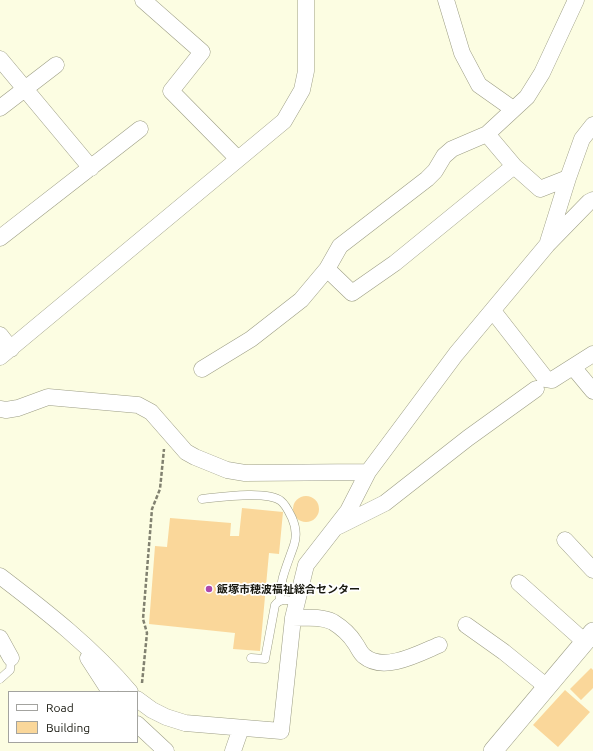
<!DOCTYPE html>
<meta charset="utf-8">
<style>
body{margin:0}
#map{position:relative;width:593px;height:751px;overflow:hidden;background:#fcfde2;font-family:Ubuntu,sans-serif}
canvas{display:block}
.legend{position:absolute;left:8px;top:691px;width:130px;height:52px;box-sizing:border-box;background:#fff;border:1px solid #a3a39f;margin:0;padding:5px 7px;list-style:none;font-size:12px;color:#18180f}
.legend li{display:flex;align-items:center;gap:8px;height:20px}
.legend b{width:20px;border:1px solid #a3a39f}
</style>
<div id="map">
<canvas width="593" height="751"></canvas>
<ul class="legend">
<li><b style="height:5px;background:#fff"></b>Road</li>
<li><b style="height:11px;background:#fad79a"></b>Building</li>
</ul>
</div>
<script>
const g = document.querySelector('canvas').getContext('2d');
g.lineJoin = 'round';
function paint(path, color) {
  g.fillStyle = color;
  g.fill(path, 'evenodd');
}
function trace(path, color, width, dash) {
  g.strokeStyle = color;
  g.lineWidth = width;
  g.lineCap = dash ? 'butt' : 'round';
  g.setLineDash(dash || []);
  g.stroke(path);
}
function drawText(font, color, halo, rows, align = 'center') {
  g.font = font + ' Ubuntu,"Noto Sans JP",sans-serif';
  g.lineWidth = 3.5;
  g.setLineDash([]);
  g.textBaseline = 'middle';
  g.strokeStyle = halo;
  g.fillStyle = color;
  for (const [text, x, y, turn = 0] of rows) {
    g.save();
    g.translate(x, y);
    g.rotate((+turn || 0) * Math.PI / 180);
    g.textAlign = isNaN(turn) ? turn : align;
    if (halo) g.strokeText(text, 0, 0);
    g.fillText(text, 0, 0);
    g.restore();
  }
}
paint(new Path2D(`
 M293 509a13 13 0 1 1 26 0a13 13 0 1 1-26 0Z
 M242,508L283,512L279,554L269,553L260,651L233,649L235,633L149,624L155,546L167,547L170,518L231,523L230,536H239Z
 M591,668L593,670V688L581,700L570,689Z
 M565,690L590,712L558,747L533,725Z`), '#fad79a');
const service = new Path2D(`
 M202,499C220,497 268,490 281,501C286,505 289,512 292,518C296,527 297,536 294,545C288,563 279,581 280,601
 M251,658L265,659L275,605C280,598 288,600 296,601
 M0,679L10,670L11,658`);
const minor = new Path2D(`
 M143,0L202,52L171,91L238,159
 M446,0L462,53L479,85L513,109
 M0,59L91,168
 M0,108L56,65
 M487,134L514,166
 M0,238L140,129
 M548,242L568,178L582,139L593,125
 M327,269L352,293L395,263L514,166L540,189L568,178
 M493,311L546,379L552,380L593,354
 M0,335L11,349
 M0,357L284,121L302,90L306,71V0
 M573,367L593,391
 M202,369L251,339L301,300L327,269L340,246L427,179L435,171L444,156L452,149L487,134L527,97L542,73L576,0
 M0,409L6,410L18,408L48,397L138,405L151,412L186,452L195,457L227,470L245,473L368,472
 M339,526L385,503L468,438L536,389
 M565,540L593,570
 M0,576C46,611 93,648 130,692
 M519,583L585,642
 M293,618C306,618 321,616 333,622C341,627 350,635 355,643C358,647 360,653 364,656C384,673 420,653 439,645
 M466,625L504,652L547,687
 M0,638L11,658
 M88,658L110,692
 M137,699L152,710L166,717L185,723L281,731L293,618L306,565L348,511L368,472L456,354L547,245L589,202L593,200
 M137,724L166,751
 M233,751L241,728`);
const tertiary = new Path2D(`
 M493,751L593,632`);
trace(service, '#9c9d85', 9);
trace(minor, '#9c9d85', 17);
trace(tertiary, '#9c9d85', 20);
trace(new Path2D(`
 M142,683L147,633L143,619L152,509L160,489L164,449`), '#818170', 2.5, [4, 2]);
trace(service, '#fff', 8);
trace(minor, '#fff', 16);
trace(tertiary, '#fff', 19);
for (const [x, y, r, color] of [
 [209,589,4,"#ad48ad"]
]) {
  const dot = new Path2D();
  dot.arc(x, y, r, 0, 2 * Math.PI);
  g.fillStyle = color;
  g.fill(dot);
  trace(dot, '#fff', 1.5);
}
drawText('bold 11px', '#18180f', '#fff', [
 ["飯塚市穂波福祉総合センター",217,589]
], 'left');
</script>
